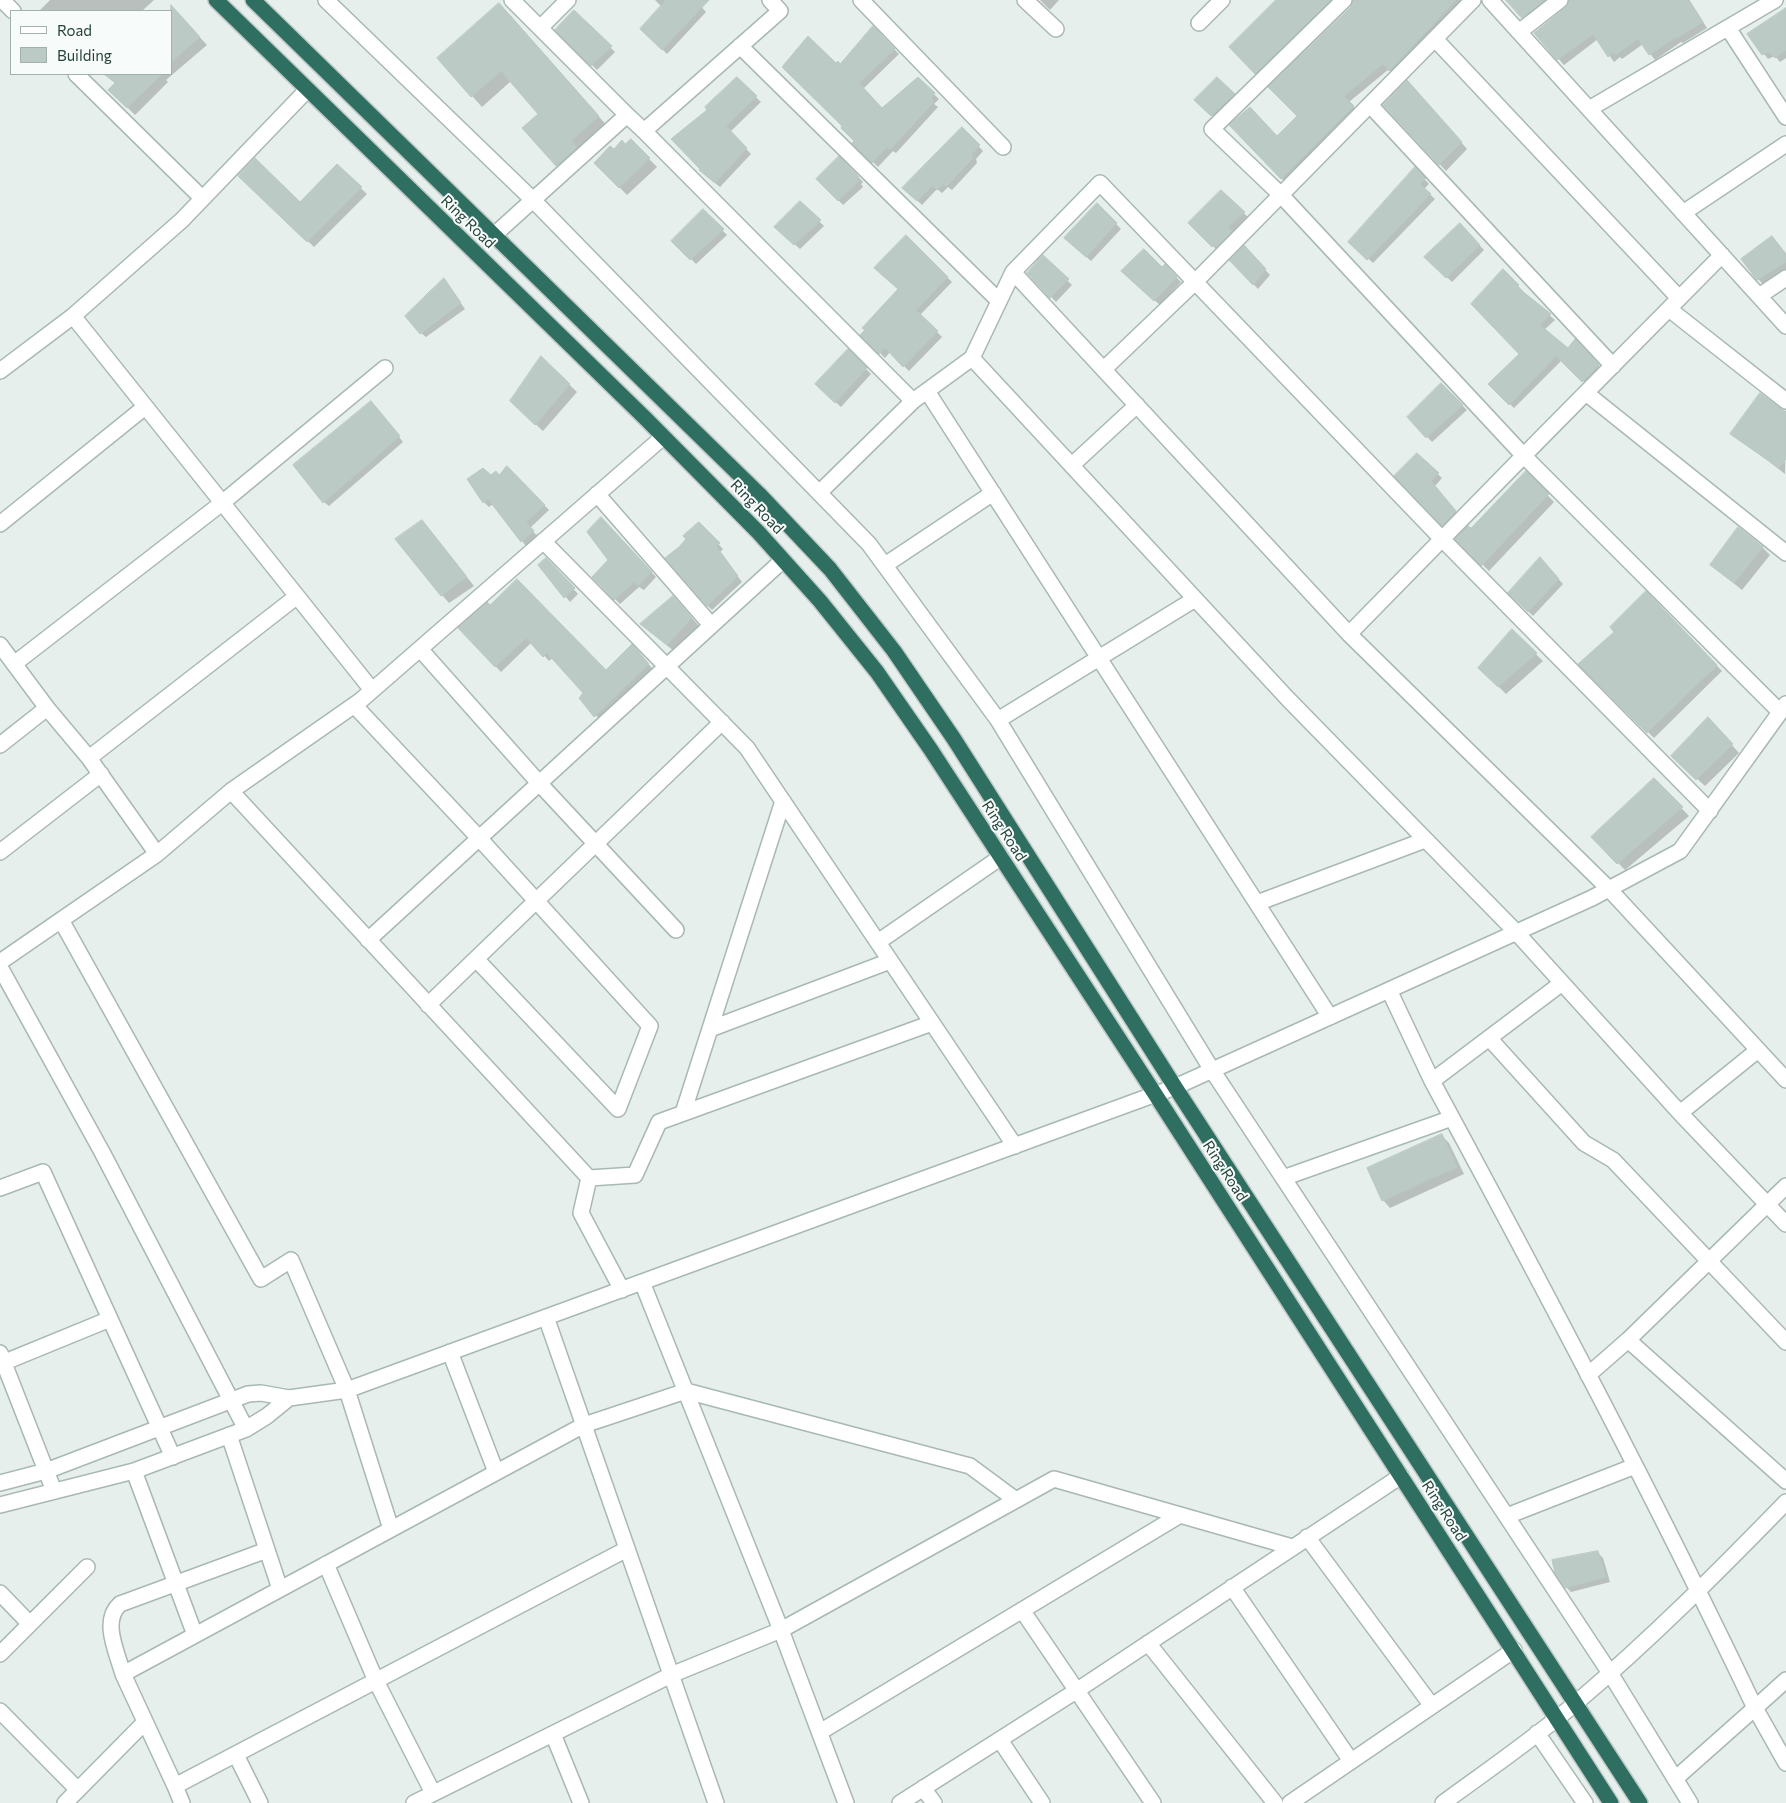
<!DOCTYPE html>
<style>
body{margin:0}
#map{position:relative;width:1786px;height:1803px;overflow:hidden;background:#e6efeb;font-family:Commissioner,sans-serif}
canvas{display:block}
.legend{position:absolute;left:10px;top:10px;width:162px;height:65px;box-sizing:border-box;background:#f7fbf9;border:1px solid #a3b1ad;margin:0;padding:6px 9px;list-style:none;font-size:15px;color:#24423a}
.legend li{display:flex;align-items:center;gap:10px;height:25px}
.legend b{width:25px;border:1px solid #a3b1ad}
</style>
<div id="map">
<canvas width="1786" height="1803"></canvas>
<ul class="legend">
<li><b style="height:6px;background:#fff"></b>Road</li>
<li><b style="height:14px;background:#bbcac4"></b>Building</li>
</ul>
</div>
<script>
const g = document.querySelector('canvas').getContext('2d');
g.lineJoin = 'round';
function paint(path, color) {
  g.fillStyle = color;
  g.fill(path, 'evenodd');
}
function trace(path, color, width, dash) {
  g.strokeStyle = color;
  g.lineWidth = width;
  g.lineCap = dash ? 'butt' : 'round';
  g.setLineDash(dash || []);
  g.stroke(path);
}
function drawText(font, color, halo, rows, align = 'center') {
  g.font = font + ' Commissioner,sans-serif';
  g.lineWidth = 4;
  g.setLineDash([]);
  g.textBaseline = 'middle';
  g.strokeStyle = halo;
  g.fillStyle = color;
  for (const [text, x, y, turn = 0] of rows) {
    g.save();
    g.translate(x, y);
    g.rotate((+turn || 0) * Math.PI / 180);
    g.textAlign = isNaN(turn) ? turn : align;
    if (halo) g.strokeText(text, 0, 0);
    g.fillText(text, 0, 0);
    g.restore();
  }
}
paint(new Path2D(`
 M50,0H154L142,11H39Z
 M655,0H695L706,12L667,54L642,29L662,7Z
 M1040,0H1059L1050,10Z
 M1279,0H1342L1262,79L1231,47Z
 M1354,0H1468L1396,76L1389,69L1349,102L1359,113L1287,184L1231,125L1277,138L1299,116Z
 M1514,0H1557L1532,19Z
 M1570,0H1689L1707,28L1683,43L1681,42L1655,60L1643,44L1622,59L1620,57L1614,62L1598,39L1564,65L1536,33L1567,8Z
 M1786,10V58L1780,62L1775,56L1768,59L1749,34Z
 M574,12L615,52L597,70L557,30Z
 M510,15L608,127L567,176L524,128L540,114L511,81L482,107L438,58Z
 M171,20L185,21L207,45L166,80L168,82L135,115L110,90L116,84L110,78L114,74H171Z
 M873,28L899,54L863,89L882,109L918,79L939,99L934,104L938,107L896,153L893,151L878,167L854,143L856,141L836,64L840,65Z
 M737,79L761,102L730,132L751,154L720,187L705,175L709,110Z
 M1217,79L1238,99L1217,120L1196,100Z
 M1414,88L1467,149L1446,171L1384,105Z
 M962,129L983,151L976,159L977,163L952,190L948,187L942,193L937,189L922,205L908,192Z
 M631,141L657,167L627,195L596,163Z
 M839,158L863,182L861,184L863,187L843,205L818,179Z
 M337,166L367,194L314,247L240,176L300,204Z
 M1415,169L1429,184L1424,189L1435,199L1373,263L1350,242Z
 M1221,192L1249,218L1232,233L1235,237L1218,251L1190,223Z
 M800,203L824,226L800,249L780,231Z
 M1097,204L1121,229L1091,261L1071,243Z
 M703,211L727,235L696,264L673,241Z
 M1460,225L1484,250L1452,282L1426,257Z
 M906,237L952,282L920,315L942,337L909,371L890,352L885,358L862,335L900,290Z
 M1772,237L1786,254V269L1763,284L1758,279Z
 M1244,247L1270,275L1258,289L1231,260Z
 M1043,257L1072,285L1056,302L1028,273Z
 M1165,266L1181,282L1160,305L1127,276L1162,269Z
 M1503,271L1523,291L1522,292L1555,320L1544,330L1568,350L1576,341L1603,370L1588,386L1562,360L1514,408L1489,384L1521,354Z
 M444,280L465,309L426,337L421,333Z
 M848,351L871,374L841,407L821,389Z
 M541,358L577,392L543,431L519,409Z
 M1441,385L1467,410L1432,442L1409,417Z
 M376,408L403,442L329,506L324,502Z
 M1780,410L1786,411L1785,474L1732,433Z
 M1417,455L1442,478L1435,486L1460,517L1448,529L1396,476Z
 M507,468L549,510L530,528L538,537L526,546L493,504L489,507L484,502L491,476H500Z
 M1526,473L1554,502L1489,571L1457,539L1471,530Z
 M601,519L656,577L644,590L639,587L620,604L593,577L609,560Z
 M699,524L723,549L720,552L742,582L712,610L707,605L688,539Z
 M429,529L474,586L449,603L442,595Z
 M1762,547L1770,555L1742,590L1711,565Z
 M546,559L578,594L570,602L540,565Z
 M1545,564L1563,584L1533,616L1510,593Z
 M1646,593L1722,671L1654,738L1580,664L1616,632Z
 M487,604L606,672L637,652L654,670L601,721L580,698L585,693L553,658L549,661L532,642L501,672L460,628Z
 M681,605L699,626L675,652L642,625Z
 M1512,631L1543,661L1506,694L1480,668Z
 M1715,726L1739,753L1705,786L1681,764Z
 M1654,779L1689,816L1625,870L1593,837Z
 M1441,1135L1449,1143L1464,1174L1390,1208L1383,1200Z
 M1598,1553L1603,1558L1610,1582L1571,1592L1566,1587Z`), '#0003');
const building = new Path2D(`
 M666,0H709L662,50L640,29Z
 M1276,0H1331L1255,74L1229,47Z
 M1353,0H1456L1389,71L1383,64L1344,96L1354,106L1281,179L1229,125L1250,107L1277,136L1297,116L1268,87L1351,7Z
 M1506,0H1545L1522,18Z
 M1569,0H1689L1703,22L1677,38L1676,37L1649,55L1638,39L1616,55L1614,52L1608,57L1593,34L1557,60L1534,33L1566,7Z
 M499,3L599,116L571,141L577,147L556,166L522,128L538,114L501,71L471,97L437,58Z
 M171,5L200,37L171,62Z
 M1786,8V50L1775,58L1769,52L1762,55L1747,34Z
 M574,10L612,46L591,66L555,30Z
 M873,26L895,49L859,83L882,108L918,77L935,93L931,98L934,102L890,150L887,147L872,163L852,143L854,141L841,128L842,126L782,67L808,36L836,63L838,61L840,64Z
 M104,74H162L127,108L108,90L115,83Z
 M737,77L757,96L726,126L747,148L715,183L699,170L700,169L671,139L707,110L705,107Z
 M1217,77L1235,94L1211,116L1194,100Z
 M1407,80L1462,142L1439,165L1383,105Z
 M962,127L980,145L972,154L973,158L946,187L943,184L937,190L932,186L917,201L902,188Z
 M631,139L650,158L619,188L594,163L610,146L614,149L622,140L625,144Z
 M839,156L859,177L857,179L859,181L838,201L816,179Z
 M255,158L300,202L337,164L362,187L307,242L238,176Z
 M1415,167L1426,178L1420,184L1431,194L1367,260L1348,242Z
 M1221,190L1245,212L1228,227L1232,232L1217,247L1214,244L1212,247L1188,223Z
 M800,201L821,220L794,245L774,227Z
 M1097,203L1117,223L1086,257L1064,238Z
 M703,209L724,229L690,260L671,241Z
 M1460,223L1480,245L1446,278L1424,257Z
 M906,235L948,277L916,310L938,331L903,367L885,348L879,354L860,335L865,330L862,328L898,289L874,268Z
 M1772,236L1786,254V262L1757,280L1741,259Z
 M1244,245L1266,269L1253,285L1229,260Z
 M1144,249L1162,267L1165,264L1177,277L1154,301L1121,271Z
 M1043,255L1069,279L1050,298L1027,273Z
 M1503,269L1519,285L1517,287L1551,314L1540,325L1568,348L1575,339L1599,365L1582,382L1556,356L1509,405L1488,384L1519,354L1471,304Z
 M444,278L461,303L420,334L405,316Z
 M848,349L867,368L835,403L815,384Z
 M541,356L570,384L535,425L510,401Z
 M1441,383L1463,405L1426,438L1407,417Z
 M1760,393L1786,412V459L1779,468L1730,434Z
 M371,401L400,436L323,503L293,465Z
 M1417,453L1439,473L1431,481L1456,511L1442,526L1394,476Z
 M507,466L545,505L526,522L534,531L521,542L488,499L483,503L467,479L483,468L491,475L496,471L499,475Z
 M1526,471L1549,494L1481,566L1455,539L1468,526L1471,528Z
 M601,517L652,572L638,586L634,582L614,600L592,577L608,560L587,532Z
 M422,520L467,577L441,596L395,539Z
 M699,522L720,543L716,546L738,576L707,606L665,558L679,547L686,539L683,536Z
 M1738,527L1763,547L1734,583L1710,565Z
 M1540,557L1559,579L1528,612L1508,593Z
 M546,558L575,588L564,598L538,565Z
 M517,579L606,670L632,644L649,664L594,717L579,698L583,693L547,653L543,657L526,638L495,667L458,628L487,602L490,605Z
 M1646,591L1717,665L1647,733L1578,664L1614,632L1610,627Z
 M673,596L692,618L667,645L640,624Z
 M1512,629L1537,653L1498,687L1478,668Z
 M1708,717L1733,744L1696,780L1671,756Z
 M1654,778L1683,807L1617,864L1591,837Z
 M1442,1134L1457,1167L1382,1201L1367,1168Z
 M1598,1551L1606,1577L1565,1588L1555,1573L1552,1560Z`);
paint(building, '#bbcac4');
trace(building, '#b8c9c2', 1);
const minor = new Path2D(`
 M2,0L13,11
 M326,0L533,200L869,544L998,720L1212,1070L1610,1673L1690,1803
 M512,0L627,115
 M861,0L1003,147
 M1025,0L1056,29
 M1344,0L1212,129L1281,195L1524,456L1780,712
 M1490,0L1519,32
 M1560,0L1519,32L1786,326
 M1199,23L1222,0
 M540,28L568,0
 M1728,28L1786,117
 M1435,39L1679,298
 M740,46L999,301
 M76,74L202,198
 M1370,105L1613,366
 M1589,109L1775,0
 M644,131L913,401
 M1683,213L1786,144
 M493,236L627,115L644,131L780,11L770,0
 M1759,296L1786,278
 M1669,309L1786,401
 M73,316L372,690
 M972,358L1288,699L1516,932L1680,1113L1786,1224
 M1104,369L1195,282L1473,0
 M0,371L73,316L182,220L307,90
 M927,391L1330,1017
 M1586,393L1786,553
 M1072,465L1137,405
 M819,493L913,401L972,358L1013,272
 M597,494L711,625
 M0,524L145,407
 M543,541L747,748L1015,1146
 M885,565L993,493
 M1349,634L1609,889L1786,1080
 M0,645L47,708L89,758L157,854L231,791L589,1178L581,1213L622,1290
 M420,649L539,783L676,930
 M14,664L222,503L385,368
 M354,705L479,838L650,1026L618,1109L476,959
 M998,720L1195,599
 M0,745L47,708
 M89,758L296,597
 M231,791L360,701L663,437
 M1710,811L1442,539L1100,183L1013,272L1349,634C1473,507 1597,381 1722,255
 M0,852L101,774
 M1257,903L1425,840
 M61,920L261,1279L291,1260L347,1390L391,1529
 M368,940L783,560
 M878,942L1001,857
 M0,962L157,854
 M0,967L102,1152L246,1429
 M1389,990L1432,1081L1562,983
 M428,1005L722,722
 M710,1029L890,961
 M1489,1038L1584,1143L1613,1160L1786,1342
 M1432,1081C1544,1288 1654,1496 1755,1708L1675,1779
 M683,1113L783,801
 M1680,1113L1758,1050
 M589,1178L635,1175L659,1122L932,1023
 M1283,1178L1452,1118
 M0,1188L43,1172L173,1457
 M642,1282L781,1630L846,1803
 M546,1317L716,1803
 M1628,1340L1786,1481
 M450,1352L496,1472
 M0,1353L54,1491
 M0,1364L110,1319
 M1588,1375L1628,1340L1786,1186
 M229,1435L280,1589
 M134,1471L195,1635
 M0,1483L46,1471L248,1394L261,1393L289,1398L347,1390L1175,1087L1592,898L1680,851L1786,704
 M0,1505L134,1471L246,1429L267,1416L289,1398
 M1507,1516L1635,1466
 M1307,1537L1432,1706
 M326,1564L376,1681L433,1793
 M1232,1587L1351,1761
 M0,1593L30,1624
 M1022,1610L1153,1803
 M1148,1643L1275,1803
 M0,1654L87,1567
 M123,1674C117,1652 101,1621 120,1604L267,1550
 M1786,1680L1755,1708L1786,1763
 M0,1711L78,1790
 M820,1732L1180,1515
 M1537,1733L1585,1803
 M553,1734L581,1803
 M1000,1740L1042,1803
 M236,1755L260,1803
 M175,1786L123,1674L584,1425L686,1391L970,1466L1016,1500
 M923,1788L934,1803
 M65,1803L145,1722
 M182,1803L175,1786L627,1549
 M414,1803L671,1675L781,1630L1054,1479L1292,1547
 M900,1803L1076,1691L1401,1476
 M1290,1803L1514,1650
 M1443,1803C1488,1770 1535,1738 1577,1702C1651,1639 1719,1571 1786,1502`);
const highway = new Path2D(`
 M216,0L646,419L759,533L820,601L877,672L931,750L1155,1094L1611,1803
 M253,0L759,494L830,569L894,651L954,739L1175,1087L1640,1803`);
trace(minor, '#a8b8b2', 18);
trace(highway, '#c2cac8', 18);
trace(minor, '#fff', 15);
trace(highway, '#2f6f62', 15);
drawText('15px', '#24423a', '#f7fbf9', [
 ["Ring Road",468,222,44],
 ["Ring Road",757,507,46],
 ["Ring Road",1004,831,57],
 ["Ring Road",1225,1171,57],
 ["Ring Road",1444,1511,57]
]);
</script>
